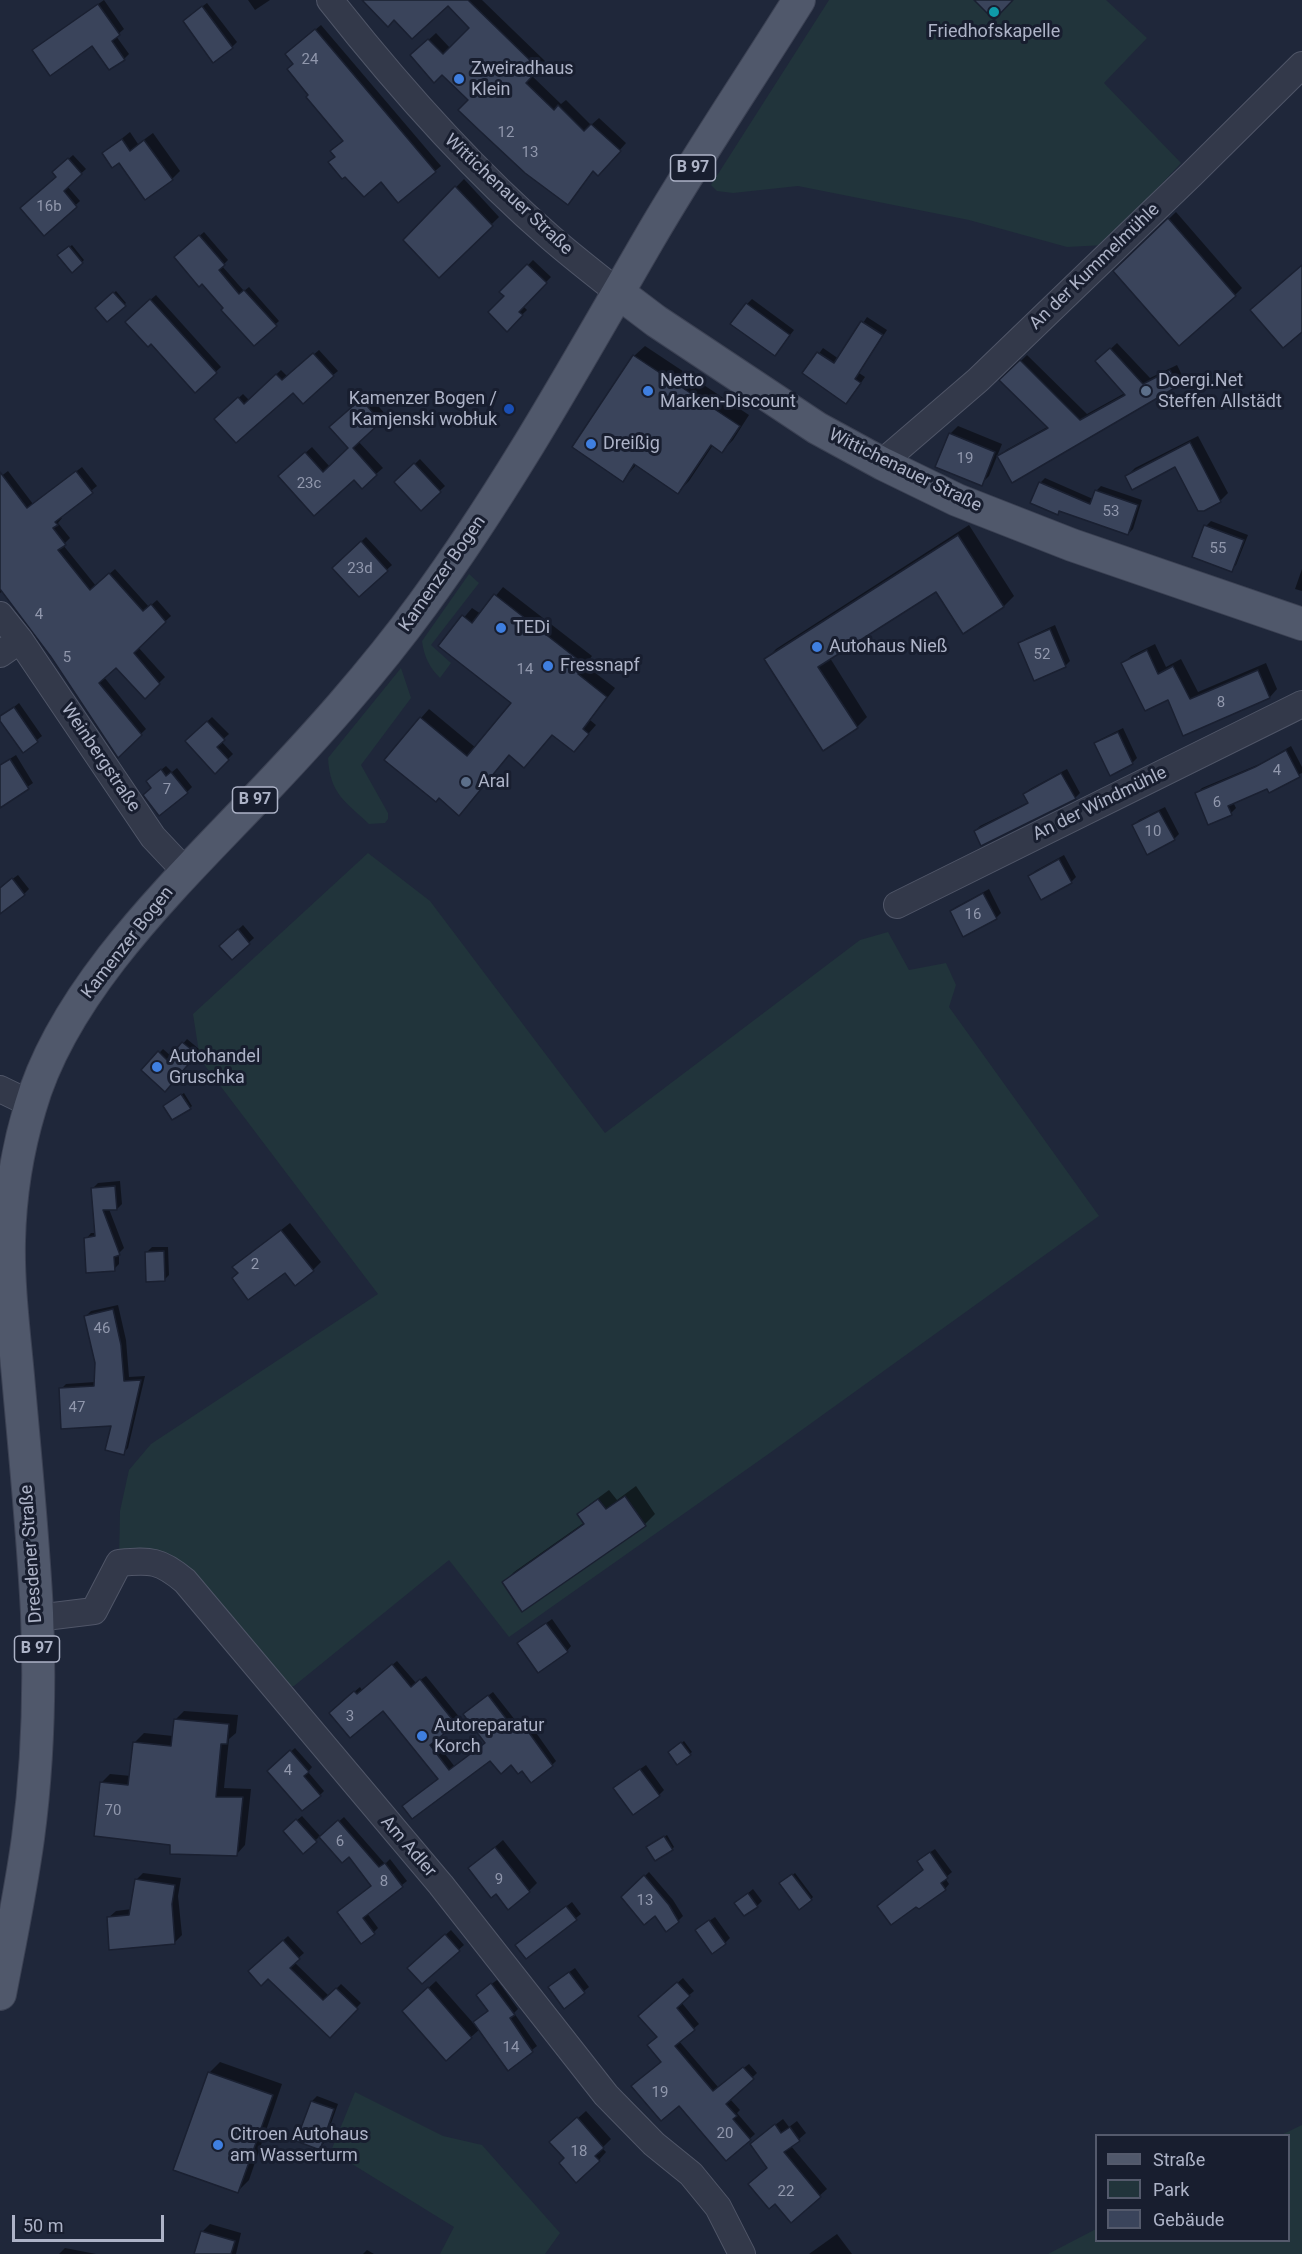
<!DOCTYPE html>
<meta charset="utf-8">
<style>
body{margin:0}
#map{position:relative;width:1302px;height:2254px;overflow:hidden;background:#1f273a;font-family:Roboto,sans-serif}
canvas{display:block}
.legend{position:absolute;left:1095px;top:2134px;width:195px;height:108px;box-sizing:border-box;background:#181e2f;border:2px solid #545a6c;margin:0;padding:8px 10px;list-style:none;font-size:18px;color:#adb3c7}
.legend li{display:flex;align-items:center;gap:12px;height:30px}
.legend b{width:30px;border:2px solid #545a6c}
.scale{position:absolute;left:12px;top:2215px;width:152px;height:27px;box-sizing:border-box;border:3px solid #adb3c7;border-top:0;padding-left:8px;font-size:18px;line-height:21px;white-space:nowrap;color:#adb3c7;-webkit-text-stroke:4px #181e2f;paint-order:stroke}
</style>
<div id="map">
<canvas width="1302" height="2254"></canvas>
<ul class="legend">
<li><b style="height:8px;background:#50586b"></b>Straße</li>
<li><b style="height:16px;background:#21343b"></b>Park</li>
<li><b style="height:16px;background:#3a445b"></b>Gebäude</li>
</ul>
<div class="scale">50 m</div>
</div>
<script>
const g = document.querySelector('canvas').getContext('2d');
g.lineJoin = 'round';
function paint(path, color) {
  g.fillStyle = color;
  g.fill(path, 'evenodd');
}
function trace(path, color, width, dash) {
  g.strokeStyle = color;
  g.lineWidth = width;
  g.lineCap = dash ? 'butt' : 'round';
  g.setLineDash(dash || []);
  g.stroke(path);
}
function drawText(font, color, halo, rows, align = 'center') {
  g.font = font + ' Roboto,sans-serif';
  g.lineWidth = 6;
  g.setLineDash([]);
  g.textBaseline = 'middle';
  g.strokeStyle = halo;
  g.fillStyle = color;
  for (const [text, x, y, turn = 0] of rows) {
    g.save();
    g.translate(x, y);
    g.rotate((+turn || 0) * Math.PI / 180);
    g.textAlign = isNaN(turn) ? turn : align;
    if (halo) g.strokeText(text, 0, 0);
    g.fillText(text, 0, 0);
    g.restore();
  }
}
paint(new Path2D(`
 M829,0H1106L1147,38L1104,83L1181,163L1105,245L1067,247L969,220L798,186L733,193L717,191L711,185Z
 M469,574L479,583L431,645L451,663L440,678C429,667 424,656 422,641Z
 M401,668L411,698L361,765L388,813V819L385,823L369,824C345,801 330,794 328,758Z
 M368,853L430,901L605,1133L860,940L888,932L909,970L946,963L956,985L949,1007L1099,1216L767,1455L509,1637L449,1560L294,1686L274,1687L185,1581L119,1562L120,1511L129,1470L151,1444L378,1294L200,1059L193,1014Z
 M355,2092L443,2136L482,2145L560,2233L545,2254H440L454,2227L331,2151Z
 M1302,2125V2254H1048L1096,2229V2240H1288V2136L1281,2135Z`), '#21343b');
paint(new Path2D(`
 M104,0L124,29L116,36L129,54L124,59L93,44L39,46Z
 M248,0H270L255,10Z
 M377,0H482L545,61L531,75L561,104L566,100L591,125L599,118L626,143L605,167L594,170L574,196L442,73L412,55L436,33L451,49L471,28L448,4Z
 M207,3L237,42L232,47L189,16Z
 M321,25L441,166L435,171L381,180L337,156L345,140L310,95L294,63L292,49Z
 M130,132L138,144L153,133L180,171L172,179L119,161L104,153Z
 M73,155L86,169L67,186L80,201L44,234L58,177L54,172Z
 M464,179L499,217L439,276L405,240Z
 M1176,212L1242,288L1235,295L1115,271Z
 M204,232L228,260L222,266L244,291L249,287L279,321L254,344L180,253Z
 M72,245L84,260L72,271L59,256Z
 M533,260L551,277L523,306L527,310L507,329L506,296L502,292Z
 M116,291L126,303L107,320L97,308Z
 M156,295L221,367L195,391L131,317Z
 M752,299L794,330L779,349L747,304Z
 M867,317L887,330L859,373L865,377L851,397L805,373L823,348L839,359Z
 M1117,343L1150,378L1177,365L1184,379L1177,385L999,457L1006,450L1049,426L1001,380L1027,355L1087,414L1125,393L1104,355Z
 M645,346L749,415L733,440L722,451L713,445L689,481L678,492L637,464L623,480L634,356Z
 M319,350L338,371L333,375L216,419L243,394L249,400L281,370L288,377Z
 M368,394L386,415L358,441L383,468L376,474L362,487L354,478L286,470L312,447L330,467L350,448L338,421Z
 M958,426L1002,444L989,476L981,484L950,434Z
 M1198,436L1228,493L1220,501L1200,511L1176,465L1127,476L1135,468Z
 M420,459L445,486L421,509L396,482Z
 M82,467L97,486L60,516L62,518L58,523L70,538L63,545L96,586L115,569L149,607L157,600L171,616L138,647L165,677L145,697L116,666L104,677L146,729L118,756L52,656L3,591L0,593V477L8,471L33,504Z
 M1045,478L1093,499L1096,491L1101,486L1142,500L1133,529L1128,534L1061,510L1057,513L1040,483Z
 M1211,521L1248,535L1236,565L1231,570L1206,526Z
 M969,525L1014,596L1004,606L964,632L936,590L830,658L867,717L857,727L766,660L776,649Z
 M366,537L392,565L359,595L334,568Z
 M1302,569V591L1295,589Z
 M503,587L592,656L585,665L615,688L590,720L596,725L582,741L553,733L524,766L509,754L468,805L421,718L429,709L476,748L513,702L440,646L472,608L481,614Z
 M1055,625L1070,661L1065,666L1020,644L1025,639Z
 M1155,644L1166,667L1181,659L1198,692L1266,663L1277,689L1270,697L1184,734L1169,698L1123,664L1131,656Z
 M19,703L42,736L23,751L0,718Z
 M212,717L229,734L221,741L233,754L215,772L187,741Z
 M1123,728L1137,758L1132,763L1096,743L1101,739Z
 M1291,746L1302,767V773L1233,802L1236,808L1231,813L1197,793L1202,788L1262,763Z
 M16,755L33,783L0,806V765Z
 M166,766L172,772L177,768L192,787L187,792L153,788V776Z
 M1067,769L1080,793L1075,798L975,831L980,826L1029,802L1025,794L1030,789Z
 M1165,807L1179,834L1174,839L1134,825L1139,820Z
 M1064,855L1076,877L1071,882L1030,876L1035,871Z
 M18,875L29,889L24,894L0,906V888Z
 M989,889L1001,913L996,918L951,912L956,907Z
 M243,925L254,938L232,958L226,941Z
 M187,1039L199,1049L169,1086L143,1070L163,1049L172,1057Z
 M184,1093L192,1106L190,1108L167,1104Z
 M120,1181L122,1204L117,1209H109L124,1248L119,1253V1264L114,1269L86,1239L91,1233H96L93,1188L98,1183Z
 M290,1223L321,1262L313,1270L240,1273L234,1267Z
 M152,1247H168L169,1275L164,1280L147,1252Z
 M118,1305L126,1340L129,1377L145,1376L128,1448L123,1453L113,1424L61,1389L66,1384L95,1382L96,1363L86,1316L91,1311Z
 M636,1486L655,1514L645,1524L504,1583L514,1572L585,1522L579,1514L590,1504L609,1490L617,1500Z
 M552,1619L571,1646L567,1651L524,1639Z
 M397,1661L416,1683L426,1676L460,1718L434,1740L455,1767L487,1743L469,1710L493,1692L519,1725L527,1720L556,1761L552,1765L522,1769L512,1763L490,1759L439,1778L383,1708H335L360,1687L362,1690Z
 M184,1711L238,1715L236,1733L229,1739L224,1788L251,1789L245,1845L236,1855L171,1844L101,1783L110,1774L131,1776L135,1742L144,1733L173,1736L175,1720Z
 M684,1741L692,1752L678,1763L672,1751Z
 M295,1748L312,1767L308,1772L324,1791L320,1795L273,1767Z
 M646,1765L664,1790L659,1795L620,1783Z
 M302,1816L320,1836L303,1852L290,1826Z
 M344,1817L385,1864L390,1859L407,1881L367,1913L378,1928L374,1932L344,1907L372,1885L349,1855L326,1833Z
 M667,1835L674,1847L672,1849L650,1846Z
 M503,1840L537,1883L529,1891L496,1892L470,1868Z
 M935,1849L952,1872L945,1878L949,1884L945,1889L924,1869L923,1857Z
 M649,1872L673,1900L683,1916L678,1921L656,1914L623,1897Z
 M143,1873L181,1878L178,1896L182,1935L175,1942L108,1918L116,1911L132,1909L136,1880Z
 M795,1873L813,1897L811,1899L781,1884Z
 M753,1889L762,1901L757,1906L736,1903Z
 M572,1902L581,1914L527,1957L522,1940Z
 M715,1917L730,1938L725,1943L702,1926Z
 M451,1930L464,1945L422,1982L414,1963Z
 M288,1936L304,1953L294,1962L329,1996L341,1984L361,2003L330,2036L268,1977L250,1971Z
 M575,1968L589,1987L564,2007L555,1982Z
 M683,1978L694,1991L681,2002L699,2024L679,2041L718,2087L749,2064L757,2073L730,2099L740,2110L737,2113L755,2134L727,2159L663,2061L658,2036L645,2012Z
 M497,1980L518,2009L514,2013L537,2046L508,2069L480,2029L471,2037L412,2003L436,1981L474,2024L490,2010L483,1990Z
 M220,2062L282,2084L249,2180L238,2191L209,2073Z
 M317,2096L338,2104L324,2143L319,2148L312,2101Z
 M586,2111L611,2139L602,2148L606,2152L599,2160L566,2158L559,2135Z
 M783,2119L789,2127L797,2121L806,2133L791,2146L827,2189L791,2221L769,2167L759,2137Z
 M210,2224L241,2233L236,2254H196L202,2232Z
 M837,2234L852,2254H809Z
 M65,2248L96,2254H59Z
 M367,2250L374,2254H363Z`), '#0007');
const building = new Path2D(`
 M362,0H468L539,69L526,83L554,110L558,105L584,131L591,124L621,151L598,176L593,171L568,205L525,173L480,131L458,110L468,100L442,75L434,83L410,55L428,39L443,54L469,28L448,6L412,39L394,20L388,27Z
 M974,0H1013L994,20Z
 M98,4L120,35L112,41L125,60L109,70L92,46L50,76L32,50Z
 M202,6L233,48L213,63L183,21Z
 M315,29L436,172L398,203L381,182L364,197L345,177L342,179L328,162L335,157L330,151L343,141L306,97L308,95L287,69L293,64L285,54Z
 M122,139L130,151L144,140L173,180L145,200L119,163L112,168L102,153Z
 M68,158L82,174L64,191L77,207L44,236L20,208L56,177L52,172Z
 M455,186L493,226L439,278L403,240Z
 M1168,218L1236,296L1179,346L1113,271Z
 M199,235L225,265L219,270L239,294L244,290L277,326L254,346L221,310L223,308L202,284L199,287L174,257Z
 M69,246L83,263L72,273L57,255Z
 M527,264L547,283L519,312L523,315L507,332L488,312L504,296L499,292Z
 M1302,265V332L1283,348L1250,310Z
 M113,292L126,306L107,322L95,308Z
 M150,299L217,373L195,393L151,344L148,347L125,322Z
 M746,303L790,335L775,356L730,324Z
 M861,321L883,335L855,379L861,383L846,404L802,373L817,352L834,363Z
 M1110,348L1143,384L1170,370L1178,386L1012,483L997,456L1048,428L999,380L1020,360L1080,420L1125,395L1095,361Z
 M313,353L334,376L303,404L293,393L236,443L214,419L238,397L244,404L276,374L282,380Z
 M633,355L740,426L722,453L711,445L678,494L634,464L623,482L572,447Z
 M361,399L381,422L353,448L377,475L362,489L354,480L314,516L278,476L305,452L323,472L348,448L329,427Z
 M949,433L995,452L982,486L935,467Z
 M1190,442L1221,502L1204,511H1198L1175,467L1132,490L1125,476Z
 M414,463L441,492L421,511L394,482Z
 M76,471L93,493L55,522L58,525L53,528L66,545L58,550L90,590L109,573L143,611L151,604L166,622L134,653L160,684L145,699L116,668L99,683L142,735L118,758L51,657L0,589V472L27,508Z
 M1039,482L1090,504L1095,490L1138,505L1128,535L1059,511L1058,515L1030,503Z
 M1204,525L1244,540L1232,572L1192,557Z
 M958,535L1004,607L963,634L936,592L818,667L858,728L823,751L764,659Z
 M361,541L388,571L359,597L332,568Z
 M494,594L585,665L578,674L607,697L583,729L589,734L574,752L552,735L524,768L509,755L459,816L439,798L436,802L384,760L420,717L467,756L511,703L438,646L462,615L472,623Z
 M1050,629L1066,667L1034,681L1018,643Z
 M1147,650L1158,674L1173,666L1190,699L1258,670L1270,698L1183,736L1168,700L1145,711L1121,663Z
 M14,707L38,742L23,753L0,721V716Z
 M207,721L225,740L217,747L229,760L215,774L185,741Z
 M1118,732L1133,764L1110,776L1094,743Z
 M1286,750L1300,777L1269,793L1267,789L1228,806L1232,815L1208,825L1195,793L1255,767Z
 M10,759L29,789L0,808V765Z
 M161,769L166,776L171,772L188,793L159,816L143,795L151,788L146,781Z
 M1061,773L1076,799L981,846L974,831L1028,803L1023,794Z
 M1159,811L1175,840L1147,855L1132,825Z
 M1059,859L1072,883L1041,900L1028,876Z
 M12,878L25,895L0,914V888Z
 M983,893L997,919L963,937L950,911Z
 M238,929L250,944L232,960L219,946Z
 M182,1042L197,1054L165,1092L141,1070L158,1051L167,1060Z
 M181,1094L191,1109L172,1120L163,1106Z
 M115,1186L117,1210H103L120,1255L114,1257L115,1271L86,1273L84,1238L95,1236L91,1188Z
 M281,1230L314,1271L295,1286L285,1273L248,1300L232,1278L238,1273L232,1267Z
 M164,1251L165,1281L146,1282L145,1252Z
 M113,1309L121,1345L124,1381L141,1380L124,1455L105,1450L111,1426L61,1429L59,1388L94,1386L95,1363L84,1316Z
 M625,1496L646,1526L522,1612L502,1582L584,1524L577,1514L598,1499L606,1509Z
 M546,1623L568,1652L538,1673L517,1643Z
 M392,1664L411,1687L420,1679L456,1724L430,1745L449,1770L485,1743L463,1714L488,1695L514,1729L522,1723L553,1766L531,1783L522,1771L518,1774L511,1765L501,1774L490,1761L412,1819L402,1806L438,1779L383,1711L350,1738L329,1713L354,1691L357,1694Z
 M174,1719L229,1724L227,1744H221L216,1797H243L237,1856L170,1854V1845L94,1836L100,1782L128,1785L133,1742L171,1746Z
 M681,1742L691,1755L677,1765L668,1752Z
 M290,1750L309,1772L304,1776L321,1796L302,1811L267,1771Z
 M640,1769L660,1796L633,1815L613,1788Z
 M296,1819L317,1842L303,1854L283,1831Z
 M338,1820L379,1867L385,1863L403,1887L363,1918L375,1934L361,1944L337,1912L371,1886L349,1857L342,1863L319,1837Z
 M664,1836L673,1850L655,1861L646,1847Z
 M495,1847L530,1892L508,1910L496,1894L491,1898L468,1868Z
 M930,1852L948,1878L941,1883L946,1890L919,1909L916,1907L891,1925L877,1906L923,1870L917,1861Z
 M792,1874L812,1900L799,1910L779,1883Z
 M644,1875L669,1905L679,1922L666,1932L655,1916L644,1925L621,1897Z
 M135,1879L175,1885L172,1904L175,1944L109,1950L107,1917L129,1915Z
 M748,1893L758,1907L744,1916L734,1903Z
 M566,1906L577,1920L526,1959L515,1945Z
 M709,1920L726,1944L712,1954L695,1930Z
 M445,1934L460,1951L422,1984L407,1968Z
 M283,1940L300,1959L290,1968L323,2000L336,1988L358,2009L330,2038L268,1979L261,1986L248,1971Z
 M569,1972L585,1993L564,2009L548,1987Z
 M677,1982L690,1996L677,2008L695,2030L675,2046L713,2091L743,2067L754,2079L726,2104L737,2116L733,2119L751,2140L726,2161L679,2106L661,2121L631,2086L661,2062L647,2045L657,2037L638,2016Z
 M491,1983L515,2015L510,2018L533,2052L508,2071L473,2022L488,2011L476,1995Z
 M428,1987L472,2038L446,2061L402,2011Z
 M208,2072L273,2095L238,2193L173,2170Z
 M311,2101L334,2109L320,2150L296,2141Z
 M577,2117L604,2148L595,2156L600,2161L576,2183L559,2163L564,2158L549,2142Z
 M775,2124L781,2133L790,2127L800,2141L784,2152L821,2197L791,2223L775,2204L769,2209L748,2184L767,2168L750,2144Z
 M201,2231L235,2241L231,2254H194Z`);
paint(building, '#3a445b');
trace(building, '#1a2031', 1.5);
const minor = new Path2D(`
 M330,0C397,85 469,167 551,238C573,257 596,275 619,293
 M883,464L892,454L978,380L1192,174L1302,65
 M0,615L20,640L153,837L186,872
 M0,654L20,640
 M897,905L1302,704
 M0,1089L31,1104
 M37,1618L94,1611L119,1563C151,1560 160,1560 185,1581L441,1885L606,2095L654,2144L691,2174L718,2207L742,2254`);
const major = new Path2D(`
 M619,293L656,321L817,428L883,464L957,500L1072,545L1302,624
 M0,1994C10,1942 21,1890 28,1838C38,1764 40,1688 37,1613C33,1534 25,1455 18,1376C14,1332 8,1286 9,1241C10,1196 17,1151 30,1108C63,991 173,886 254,801C314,738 372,674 423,604C508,488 577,363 649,239C696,158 749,80 799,0`);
trace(minor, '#505668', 28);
trace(major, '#3c4254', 34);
trace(minor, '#33394a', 26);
trace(major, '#50586b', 32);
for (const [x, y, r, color] of [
 [994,12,6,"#0f9aa8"],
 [459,79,6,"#3f7fe0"],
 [648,391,6,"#3f7fe0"],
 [1146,391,6,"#5c6f8a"],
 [509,409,6,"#1a4fb4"],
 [591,444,6,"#3f7fe0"],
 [501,628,6,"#3f7fe0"],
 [817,647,6,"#3f7fe0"],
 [548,666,6,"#3f7fe0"],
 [466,782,6,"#5c6f8a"],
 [157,1067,6,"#3f7fe0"],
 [422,1736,6,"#3f7fe0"],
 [218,2145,6,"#3f7fe0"]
]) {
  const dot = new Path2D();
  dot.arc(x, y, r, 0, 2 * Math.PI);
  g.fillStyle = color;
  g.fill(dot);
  trace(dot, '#181e2f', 2);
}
drawText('15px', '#9097ac', null, [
 ["24",310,60],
 ["12",506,133],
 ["13",530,153],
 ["16b",49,207],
 ["19",965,459],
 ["23c",309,484],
 ["53",1111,512],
 ["55",1218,549],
 ["23d",360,569],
 ["4",39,615],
 ["52",1042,655],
 ["5",67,658],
 ["14",525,670],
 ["8",1221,703],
 ["4",1277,771],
 ["7",167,790],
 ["6",1217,803],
 ["10",1153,832],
 ["16",973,915],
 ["2",255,1265],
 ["46",102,1329],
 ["47",77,1408],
 ["3",350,1717],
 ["4",288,1771],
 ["70",113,1811],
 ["6",340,1842],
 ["9",499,1880],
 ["8",384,1882],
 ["13",645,1901],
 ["14",511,2048],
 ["19",660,2093],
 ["20",725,2134],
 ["18",579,2152],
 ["22",786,2192]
]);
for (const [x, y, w] of [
 [693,168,45],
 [255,800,45],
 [37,1649,45]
]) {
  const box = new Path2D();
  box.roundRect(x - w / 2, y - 13, w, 26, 4.5);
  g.fillStyle = '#181e2f';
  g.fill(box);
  trace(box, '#adb3c7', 1.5);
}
drawText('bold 16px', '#adb3c7', null, [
 ["B 97",693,168],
 ["B 97",255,800],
 ["B 97",37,1649]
]);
drawText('18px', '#adb3c7', '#181e2f', [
 ["Friedhofskapelle",994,32,"center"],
 ["Zweiradhaus",471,69],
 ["Klein",471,90],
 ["Netto",660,381],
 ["Marken-Discount",660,402],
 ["Doergi.Net",1158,381],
 ["Steffen Allstädt",1158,402],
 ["Kamenzer Bogen /",497,399,"right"],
 ["Kamjenski wobłuk",497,420,"right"],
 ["Dreißig",603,444],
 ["TEDi",513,628],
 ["Autohaus Nieß",829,647],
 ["Fressnapf",560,666],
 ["Aral",478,782],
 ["Autohandel",169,1057],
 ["Gruschka",169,1078],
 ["Autoreparatur",434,1726],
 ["Korch",434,1747],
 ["Citroen Autohaus",230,2135],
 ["am Wasserturm",230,2156]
], 'left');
drawText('18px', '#adb3c7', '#181e2f', [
 ["Wittichenauer Straße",508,195,43],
 ["An der Kummelmühle",1095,267,-44],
 ["Wittichenauer Straße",905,471,26],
 ["Kamenzer Bogen",443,574,-55],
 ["Weinbergstraße",100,758,56],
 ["An der Windmühle",1100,804,-26],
 ["Kamenzer Bogen",128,943,-52],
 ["Dresdener Straße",32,1554,-94],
 ["Am Adler",408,1847,49]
]);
</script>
